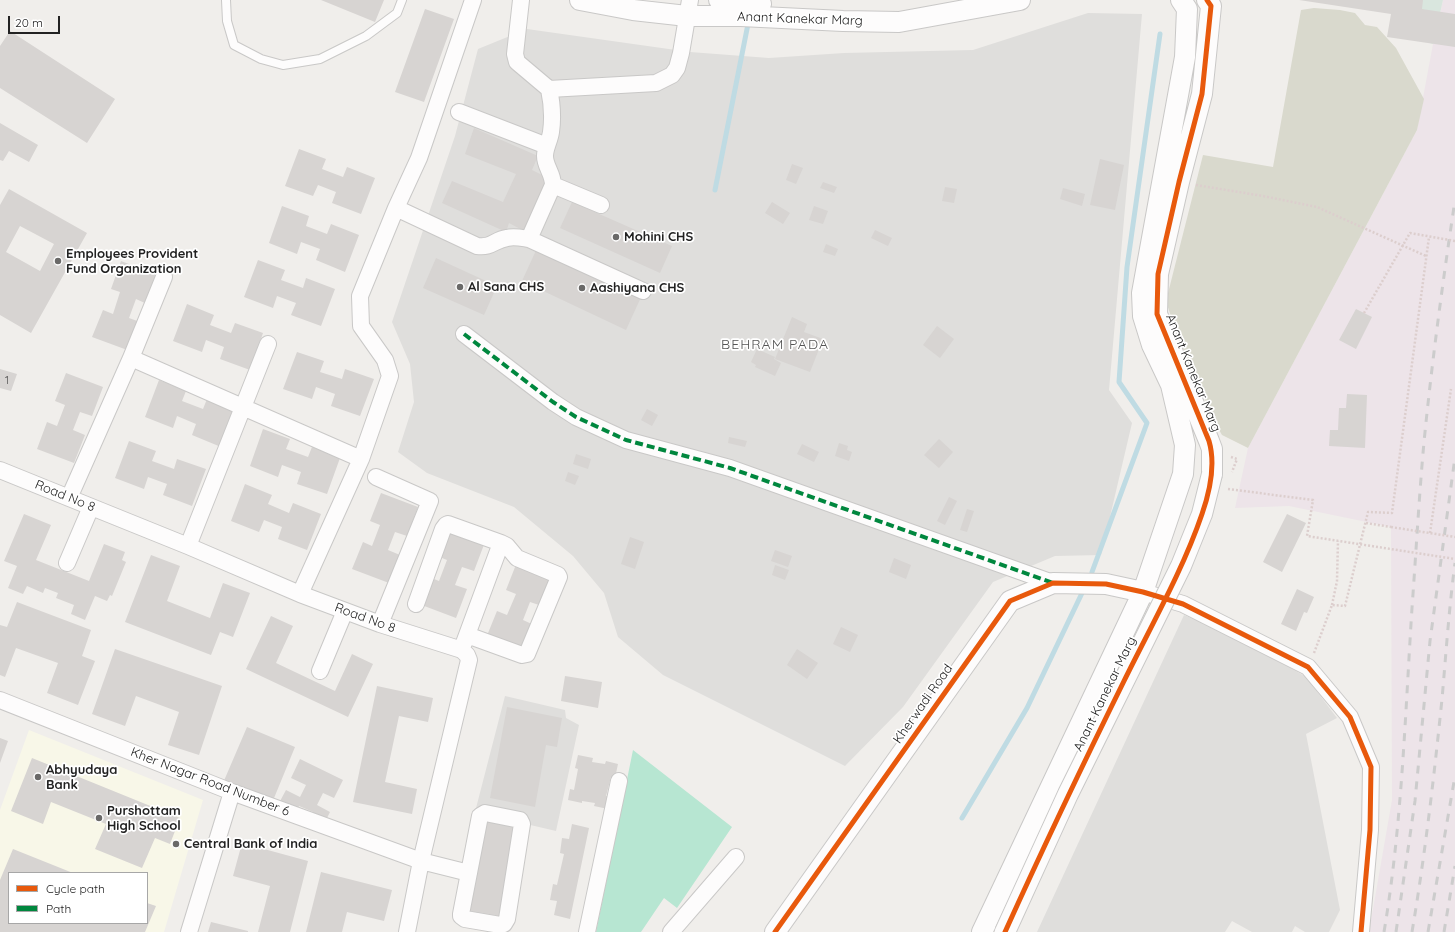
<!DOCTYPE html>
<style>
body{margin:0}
#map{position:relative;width:1455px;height:932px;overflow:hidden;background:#f0eeeb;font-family:Quicksand,sans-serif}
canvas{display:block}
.legend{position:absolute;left:8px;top:872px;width:140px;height:52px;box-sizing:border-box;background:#fff;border:1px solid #a7a7a7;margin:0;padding:5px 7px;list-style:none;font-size:12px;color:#222}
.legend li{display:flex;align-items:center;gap:8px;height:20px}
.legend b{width:20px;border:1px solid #a7a7a7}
.scale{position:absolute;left:8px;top:16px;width:52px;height:18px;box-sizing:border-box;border:2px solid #222;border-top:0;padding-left:5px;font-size:12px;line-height:14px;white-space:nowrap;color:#222;-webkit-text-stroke:3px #fff;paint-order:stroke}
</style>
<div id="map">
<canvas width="1455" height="932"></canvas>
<ul class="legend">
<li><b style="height:5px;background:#e8590c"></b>Cycle path</li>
<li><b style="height:5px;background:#00873e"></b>Path</li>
</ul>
<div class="scale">20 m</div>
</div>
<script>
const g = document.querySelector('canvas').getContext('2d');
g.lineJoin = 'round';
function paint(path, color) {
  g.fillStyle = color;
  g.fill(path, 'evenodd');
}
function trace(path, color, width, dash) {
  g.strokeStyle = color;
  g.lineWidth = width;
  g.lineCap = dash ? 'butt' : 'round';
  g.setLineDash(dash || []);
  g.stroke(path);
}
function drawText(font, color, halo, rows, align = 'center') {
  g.font = font + ' Quicksand,sans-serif';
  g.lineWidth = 3.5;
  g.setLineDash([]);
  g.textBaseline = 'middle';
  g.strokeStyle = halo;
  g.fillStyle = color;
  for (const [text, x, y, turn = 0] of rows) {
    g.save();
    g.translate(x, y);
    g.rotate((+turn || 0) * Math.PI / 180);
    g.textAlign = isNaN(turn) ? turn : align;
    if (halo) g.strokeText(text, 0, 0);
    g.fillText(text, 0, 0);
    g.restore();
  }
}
paint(new Path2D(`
 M1088,13L1142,14L1109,390L1132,423L1101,555L1055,556L993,582L903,707L845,766L663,675L618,637L604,593L573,556L514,507L427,473L398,452L414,402L410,364L392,322L455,136L478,49L527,29L690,52L769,58L844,53L973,50Z
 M1184,615L1246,641L1306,677L1337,718L1306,734L1340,910L1329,932H1305L1295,926L1292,932H1252L1232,921L1225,932H1037Z
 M505,696L565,710L566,718L579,725L556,831L475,812Z`), '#dfdedc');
paint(new Path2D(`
 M1443,0H1455V932H1369L1392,800L1391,527L1289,506L1235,508L1248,448L1417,130L1433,44Z`), '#ede4e9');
paint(new Path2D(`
 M29,730L203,800L164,932H0V810ZM9,873H147V923H9Z`), '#f8f7e8');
paint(new Path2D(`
 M1314,8L1340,10L1355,13L1365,25L1377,27L1396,48L1424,99L1417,130L1248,448L1222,435L1214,421L1176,332L1166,301L1203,155L1273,167L1301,10Z`), '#d9d9cd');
paint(new Path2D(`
 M1415,0H1443L1433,44L1407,36Z`), '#d9e6de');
paint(new Path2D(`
 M633,750L732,827L677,908L664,898L641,932H596Z`), '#b7e6d2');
trace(new Path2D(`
 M715,190L748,24
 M1092,572L1147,423L1119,382L1127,267L1160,34
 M962,818L1027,708L1083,591`), '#bfdbe3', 5);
paint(new Path2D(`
 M321,0H384L375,22Z
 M1299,0H1423L1422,9L1455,14V47L1387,37L1391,14Z
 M425,9L454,19L424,102L395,92Z
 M10,31L115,99L87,143L0,88V46Z
 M0,123L38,145L29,162L9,151L3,161L0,160Z
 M474,128L538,156L532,170L548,178L524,231L509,223L506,232L442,203L452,181L503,202L516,174L465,154Z
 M299,149L326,159L322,169L343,177L347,167L375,178L361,214L332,203L336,192L318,185L313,196L285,186Z
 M1100,159L1124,165L1115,210L1090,205Z
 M792,164L803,168L796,184L786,180Z
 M823,182L837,187L834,193L820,188Z
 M945,187L957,189L954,203L942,201Z
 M1063,188L1085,194L1082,206L1060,199Z
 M9,189L87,233L31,333L0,315V205ZM20,226L54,244L40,271L6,252Z
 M572,202L672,246L660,273L560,228Z
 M772,202L790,213L783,224L765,213Z
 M282,206L309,216L306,226L327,234L331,224L359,235L345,272L316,260L320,249L301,242L297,254L269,243Z
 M814,206L828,211L823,224L809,220Z
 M875,230L892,238L888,246L871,238Z
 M826,244L838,249L835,256L823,252Z
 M538,246L642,295L626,330L522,281Z
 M436,258L497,286L484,315L423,288Z
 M258,260L285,270L281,280L303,288L306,278L335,289L321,326L291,315L296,303L277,296L273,308L244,297Z
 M121,261L158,275L147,304L136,299L129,318L140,322L130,351L92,337L103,310L113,314L120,292L111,289Z
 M187,304L214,315L210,325L231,333L235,323L263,333L250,370L220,359L224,347L206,340L202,352L173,341Z
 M1356,309L1372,317L1356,349L1339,340Z
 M792,317L807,324L804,332L823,339L810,372L775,359Z
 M937,326L954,339L940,358L923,345Z
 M757,349L775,357L774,359L781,363L775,376L755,367L756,365L751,362Z
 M297,352L324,361L320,372L342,379L345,369L374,379L360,416L331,406L335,394L316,387L312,399L283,389Z
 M0,369L17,374L11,391L0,388Z
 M66,373L103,387L92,416L80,412L73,430L85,435L74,463L37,449L47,422L57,426L65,405L55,401Z
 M159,380L186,391L182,401L203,409L207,399L235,410L221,447L192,435L196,424L177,416L173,428L145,417Z
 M1347,394L1367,395L1365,448L1329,446L1330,430H1338L1339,408H1346Z
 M647,409L658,415L652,426L641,420Z
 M263,429L290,439L286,449L308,457L312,447L340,458L327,494L297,484L301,472L282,465L278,477L250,466Z
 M729,437L747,441L745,447L728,443Z
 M939,439L953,452L939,468L924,455Z
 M129,441L156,451L152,461L174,469L177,459L206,469L192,506L163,495L167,484L148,477L144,489L115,478Z
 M839,443L848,446L847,450L852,452L849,461L835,456Z
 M802,444L819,452L814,462L797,454Z
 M576,454L591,459L588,469L573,464Z
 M568,472L579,476L575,485L565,481Z
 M245,484L272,495L268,504L289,513L293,503L321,514L307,550L278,539L282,527L264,520L259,532L231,521Z
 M381,493L418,507L407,536L395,532L388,550L400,555L389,583L352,569L363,542L372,546L380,525L370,521Z
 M949,497L957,501L945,525L937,521Z
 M967,509L974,511L967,532L960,530Z
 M24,514L51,525L36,560L89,581L104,544L125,552L122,560L126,562L112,596L110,595L107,601L95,596L85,620L71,614L74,605L56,598L58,593L45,588L43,593L27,586L23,594L8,588L17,566L4,561Z
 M1287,514L1306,523L1282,572L1263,562Z
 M448,528L485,542L474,571L462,567L455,585L467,589L456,618L419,604L429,577L439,581L447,560L437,556Z
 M630,537L644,542L635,569L621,564Z
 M775,550L792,556L788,567L771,561Z
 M151,555L180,566L167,601L210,618L223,583L250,593L233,637L220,632L211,655L125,622Z
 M894,558L911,565L906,579L889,572Z
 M517,562L554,577L542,606L530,602L523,620L534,625L523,653L486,638L497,611L507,615L516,594L506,590Z
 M775,565L789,570L785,580L772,575Z
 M1297,589L1314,597L1307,613L1304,612L1296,631L1281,624Z
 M17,602L91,630L82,656L95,661L78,705L47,693L58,663L16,648L5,677L0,675V625L7,627Z
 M271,616L293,626L276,663L335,691L352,654L373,664L348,717L246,669Z
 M841,627L858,635L850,652L833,644Z
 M115,649L222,686L199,755L168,745L179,712L136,696L125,726L92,714Z
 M797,649L818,663L807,679L787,665Z
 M565,676L602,682L598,708L561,701Z
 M377,686L433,698L428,722L399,716L385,782L417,789L412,814L353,802Z
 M507,707L562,718L557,747L546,745L535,807L490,798Z
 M247,727L295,747L272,803L223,783Z
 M0,738L8,741L0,763Z
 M578,755L593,758L592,762L605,764L606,761L618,764L615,778L611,777L606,796L611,797L608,809L594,806L595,803L582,801V803L568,800L570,789L574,790L578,769L575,768Z
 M32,758L180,818L170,844L155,838L142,868L95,849L106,824L51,802L43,824L11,811Z
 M300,759L343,780L334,798L323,793L317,805L330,812L324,824L310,818L313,812L299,806L296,811L279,803L286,790L300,797L306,785L291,778Z
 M486,817L518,823L501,921L469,915Z
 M572,824L589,828L570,919L554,915L557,901L550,900L553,884L557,885L564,854L560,853L562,838L569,839Z
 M242,843L308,861L290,932H258L270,886L233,876Z
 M13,849L73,873H9V923H147V903L156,906L145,932H0V880Z
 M321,872L392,890L384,921L347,912L342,932H306Z
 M211,922L248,931V932H208Z`), '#d7d4d2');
const service = new Path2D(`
 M226,0L227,21L234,45L261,59L283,65L320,59L366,36L397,13L402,0`);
const minor = new Path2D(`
 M549,89L656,83L672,75L677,68L681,53L690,0
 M459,112L547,146
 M553,185L601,205
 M396,208L477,246C492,248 494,240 507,238C514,236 522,238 529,239L553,185C553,173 545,167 545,156C545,148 550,140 551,132C553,118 552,103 549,89L517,62L515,54L521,0
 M529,239L643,291
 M464,334L553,402L576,417L626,440L730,468L1053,583
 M131,358L361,459
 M0,470L188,546L300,594L380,624L462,650L467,655L469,660L421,861L407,932
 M376,477L430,501L380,624
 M69,498L131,358L164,277
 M188,546L268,344
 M67,563L91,507
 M1143,592L1183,604L1308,667L1350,717L1371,767L1370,830L1361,932
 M300,594L361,459L390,376L385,360L361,326L360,296L396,208L419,158L473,0
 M416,604L443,529L446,525L448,524L501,543L507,546L517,558L558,575L559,577L527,654L522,655L467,635
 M464,643L501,543
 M320,671L345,611
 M0,700L232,792L421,861L469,873
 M485,813L520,820L522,824L507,919L504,924L500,925L465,919L461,916V914L480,816Z
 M189,932L232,792
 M587,932L619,781
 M671,932L736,857`);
const tertiary = new Path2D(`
 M580,0L633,10L687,16H741L843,21L899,22L1020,0
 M719,0L761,4
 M1207,0L1211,6L1202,94L1179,182L1158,274L1157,314L1209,441L1212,449V474
 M775,932L1010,601L1053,583L1106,584L1143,592
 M982,932L1143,592L1183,474L1185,445L1171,385L1152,345L1143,316L1142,293L1185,57L1187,9L1181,0`);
trace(service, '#c9c8c7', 10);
trace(minor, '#c9c8c7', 18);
trace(tertiary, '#c9c8c7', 22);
trace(new Path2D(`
 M1196,185L1263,196L1317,207L1426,256
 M1231,457L1237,459L1232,472
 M1366,523L1391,527
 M1430,533L1451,389
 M1332,605L1337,581L1338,541
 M1314,653L1332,605L1345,606L1368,512L1392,513L1429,237`), '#dccecd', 2.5, [2, 2]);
trace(service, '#fdfcfc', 8);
trace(minor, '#fdfcfc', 16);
trace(tertiary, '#fdfcfc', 20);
trace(new Path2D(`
 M1384,932C1402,825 1405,717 1412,608C1416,553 1419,497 1424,442C1432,361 1443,280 1455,200
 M1396,932L1415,801L1430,641L1455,457
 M1412,932C1425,855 1434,777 1442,699C1446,654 1449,608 1455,563
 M1428,932L1455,776
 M1444,932L1455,866`), '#ccc', 3, [8, 8]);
const tertiaryBridge = new Path2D(`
 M1005,932L1068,794L1181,566L1202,514L1212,474`);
trace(tertiaryBridge, '#c9c8c7', 22, []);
trace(new Path2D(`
 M1364,313L1410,233L1455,241
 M1228,489L1313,500L1307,536L1455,559
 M1391,527L1455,537`), '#dccecd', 2.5, [2, 2]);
trace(tertiaryBridge, '#fdfcfc', 20);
trace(new Path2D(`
 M464,334L553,402L576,417L626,440L730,468L1053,583`), '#00873e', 4, [8, 4]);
trace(new Path2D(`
 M775,932L1010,601L1053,583L1106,584L1143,592L1183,604L1308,667L1350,717L1371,767L1370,830L1361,932
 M1005,932C1043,848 1083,764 1124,681C1150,628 1183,570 1202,514C1210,491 1216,465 1209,441L1157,314L1158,274L1179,182L1202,94L1211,6L1207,0`), '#e8590c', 5);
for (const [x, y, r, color] of [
 [616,237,4,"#6a6968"],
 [58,261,4,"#6a6968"],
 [460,287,4,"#6a6968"],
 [582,288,4,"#6a6968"],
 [38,777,4,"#6a6968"],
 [99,818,4,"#6a6968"],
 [176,844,4,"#6a6968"]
]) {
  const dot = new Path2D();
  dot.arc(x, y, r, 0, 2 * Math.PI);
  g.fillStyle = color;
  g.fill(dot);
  trace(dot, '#fff', 1.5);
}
drawText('11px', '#4f4e4e', null, [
 ["1",7,381]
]);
drawText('13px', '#222', '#fff', [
 ["Anant Kanekar Marg",800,19,2],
 ["Anant Kanekar Marg",1193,373,68],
 ["Road No 8",65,496,22],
 ["Road No 8",365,618,20],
 ["Anant Kanekar Marg",1105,694,-64],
 ["Kherwadi Road",923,704,-55],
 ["Kher Nagar Road Number 6",210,782,21]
]);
drawText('bold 13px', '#222', '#fff', [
 ["Mohini CHS",624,237],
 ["Employees Provident",66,254],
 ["Fund Organization",66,269],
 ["Al Sana CHS",468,287],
 ["Aashiyana CHS",590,288],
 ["Abhyudaya",46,770],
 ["Bank",46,785],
 ["Purshottam",107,811],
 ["High School",107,826],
 ["Central Bank of India",184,844]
], 'left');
g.letterSpacing = '1px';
drawText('14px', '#555', '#fff', [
 ["BEHRAM PADA",775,345]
]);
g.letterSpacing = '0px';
</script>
